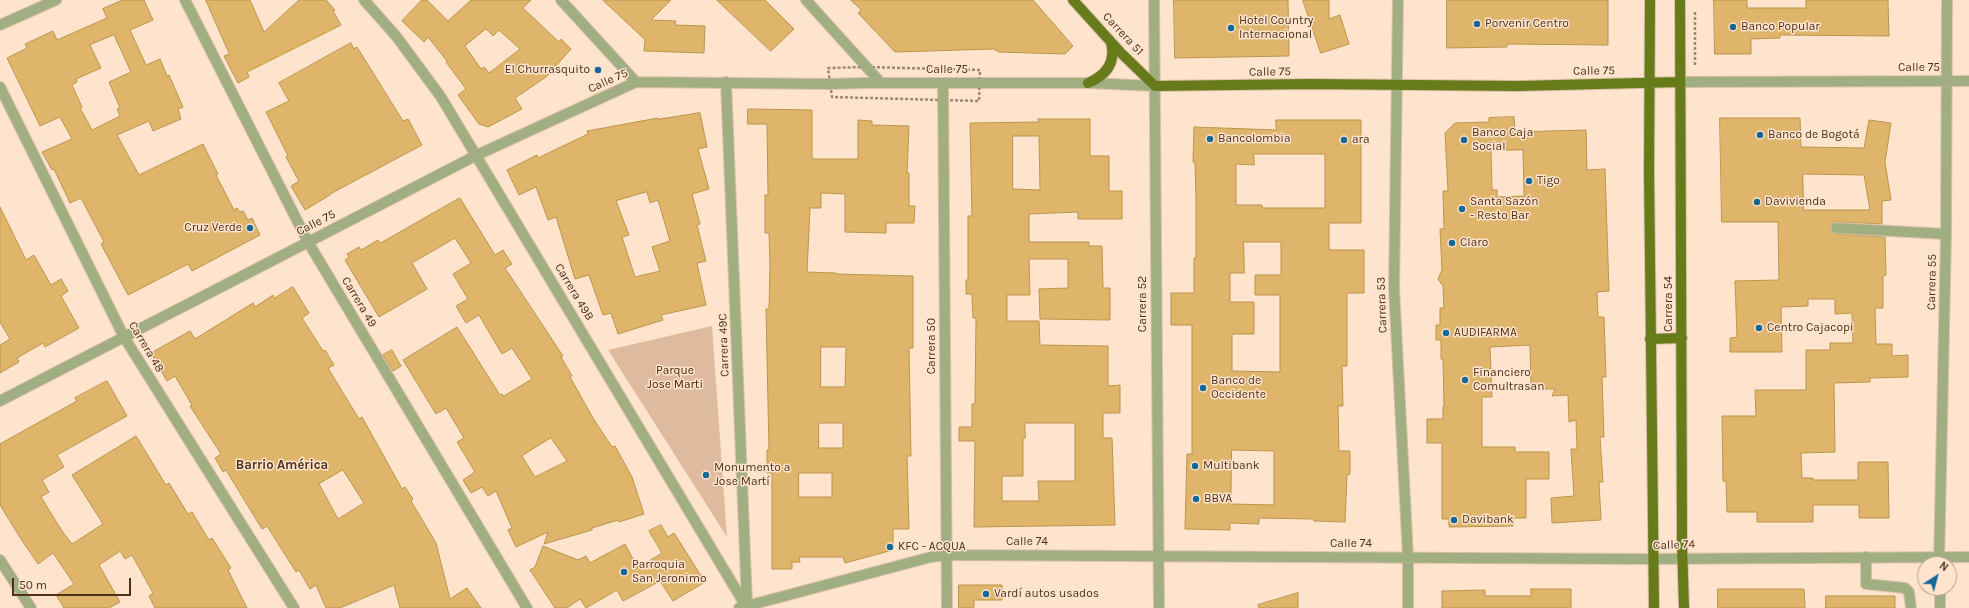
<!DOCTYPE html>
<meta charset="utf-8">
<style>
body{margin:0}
#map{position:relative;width:1969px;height:608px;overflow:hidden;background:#fee3cd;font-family:Karla,sans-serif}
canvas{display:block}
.north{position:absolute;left:1917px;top:556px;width:40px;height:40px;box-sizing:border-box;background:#fee3cd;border:1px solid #b79d86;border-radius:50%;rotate:36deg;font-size:11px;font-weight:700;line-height:16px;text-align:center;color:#4d331c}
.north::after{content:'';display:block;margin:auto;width:14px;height:18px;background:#136898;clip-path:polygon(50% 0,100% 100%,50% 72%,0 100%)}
.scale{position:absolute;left:12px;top:578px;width:119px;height:18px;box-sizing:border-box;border:2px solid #4d331c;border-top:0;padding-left:5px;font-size:12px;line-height:14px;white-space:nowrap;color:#4d331c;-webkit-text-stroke:3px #fee3cd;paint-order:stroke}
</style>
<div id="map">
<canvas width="1969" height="608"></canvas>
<div class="north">N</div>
<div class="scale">50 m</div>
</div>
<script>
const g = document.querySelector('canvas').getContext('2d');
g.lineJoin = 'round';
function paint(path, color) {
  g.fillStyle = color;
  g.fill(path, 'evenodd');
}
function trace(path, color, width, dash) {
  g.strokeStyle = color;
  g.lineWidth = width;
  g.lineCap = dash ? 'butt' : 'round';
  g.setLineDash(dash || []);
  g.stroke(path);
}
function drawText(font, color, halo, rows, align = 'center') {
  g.font = font + ' Karla,sans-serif';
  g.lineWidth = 3;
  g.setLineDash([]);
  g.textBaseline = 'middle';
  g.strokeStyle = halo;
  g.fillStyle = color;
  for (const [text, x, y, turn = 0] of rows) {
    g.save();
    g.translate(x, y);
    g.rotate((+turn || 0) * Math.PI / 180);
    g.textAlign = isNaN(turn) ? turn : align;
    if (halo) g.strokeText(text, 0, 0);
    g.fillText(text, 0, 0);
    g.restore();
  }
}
paint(new Path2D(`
 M712,326L727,537L608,350Z`), '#debb9e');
const building = new Path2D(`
 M123,0H144L153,20L130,30L146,65L160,59L167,76L169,75L183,107L178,109L181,119L153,131L149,121L117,135L139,175L203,144L218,174L216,175L234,210L237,208L240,212L243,211L248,220L252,218L260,235L192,271L188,264L128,295L101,244L104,242L81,198L70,203L54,169L52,170L42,152L72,139L60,117L40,126L7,58L27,48L25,44L53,31L57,40L107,18L103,9ZM114,35L131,72L109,82L120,108L117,109L120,116L92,130L80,108L82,107L72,85L77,82L76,79L101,68L90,45Z
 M206,0H250L264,32L299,0H326L335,10L333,11L341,25L247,72L249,77L238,83L224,56L229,54Z
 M422,0H427L448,21L471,0H531L523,8L559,42L561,39L571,49L546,77L515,98L522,109L488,127L479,124L458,95L466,89L446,62L447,61L428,37L424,42L402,21ZM486,29L493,36L499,30L520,49L489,73L484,67L481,69L465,46Z
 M603,0H671L651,20L676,21L675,25L705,26L704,53L644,51L645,40Z
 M717,0H765L794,29L771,51Z
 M851,0H1033L1073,46L1065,54L999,52L994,49L895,52L858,13L861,10Z
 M1174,0H1288L1289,56L1175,58Z
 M1303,0H1329V19L1340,15L1349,44L1321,53Z
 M1447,0H1608V45L1507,44V47L1447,48Z
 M1714,0H1747V8H1806V0H1888L1889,36L1780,35V38L1751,39V54H1715Z
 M351,43L354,49L357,47L403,121L408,119L422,145L330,194V195L305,210L291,186L299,181L286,157L288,156L266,112L289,101L279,83Z
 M748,109L812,110V159H858V120L872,121V125L909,126L907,173H909V206H915L914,223H886V233L845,232V194L821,193V208H810L807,272L836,273V274L913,276V348H909L911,456H907L909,529H893V550L845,563L843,557H799L800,562H792V569H772V473H767V450H769L766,309H769L770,265L769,233H765V195H768L767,124H748ZM821,347H846L845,387H821ZM819,423H843V448H819ZM799,473H832V497H799Z
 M700,113L707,147L698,149L709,189L692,194L700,224L697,225L706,261L697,263L706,305L661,315L663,320L618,334L611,313L603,315L589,275L575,279L556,217L548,220L536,187L519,195L507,170L537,155L538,158L588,134L587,131L658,118V119ZM647,192L650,203L658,200L670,241L652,247L660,271L635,277L622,237L629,235L616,201Z
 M1514,117L1515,132L1586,130L1587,170L1605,169L1609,291L1597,292L1598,317H1604L1606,377H1602L1604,437H1600L1603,482H1599L1601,520L1552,523L1551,498L1574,496L1571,449H1577L1576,420L1569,422L1568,395L1552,396L1555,389H1531L1530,345L1490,347L1492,397H1482V447H1515V452H1549V479H1526V518H1513V526L1449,527V519H1442V443H1427V419H1443V407H1444L1443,359H1441V340H1436V325H1440V308H1444L1443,286L1438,279L1442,270L1440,229H1444L1443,191H1448L1445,133L1455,123L1489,122V118ZM1523,150L1524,196L1497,197V190H1492L1491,151Z
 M1720,118H1800L1801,147L1864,148L1869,120L1891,123L1885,162L1891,200L1882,201V224L1836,222L1831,224L1830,228L1832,233L1836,234L1885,237L1886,275L1883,276V308H1875L1876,344H1892V356L1908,355V377L1870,378V382L1834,383L1835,452L1801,453L1802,478H1813V480H1858V462H1888L1889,518H1859V505H1813V522H1757V512H1727L1726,481H1723L1722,416H1756L1755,390H1806V350H1830V343H1853L1852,313L1835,314V299H1808V306L1781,307L1782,352H1730V338L1737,337L1735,281L1779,280L1778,222H1722ZM1803,174L1864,175L1870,210H1804Z
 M1038,119H1090V156H1109V191H1122V219H1078V212L1029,214V242H1089V246H1102L1103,288H1110V320L1040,319L1039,289L1068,288V259H1029L1030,295H1007V321H1039L1040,345L1108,346V386L1120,385V413H1103V438H1112L1115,525L974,527L975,441H959V427H972V404H975L976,318H973L972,294H966V280H968V216H972L970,123L1039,122ZM1013,136H1039L1040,190L1013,189ZM1025,423H1075V481H1038L1039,501H1002V476H1023V438H1025Z
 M1276,120H1361V223H1329V250H1364V293H1347V366H1342L1343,406H1338L1339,451H1350V474L1347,475L1345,522L1314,521V519L1259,518V524L1230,523V530L1185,529L1187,454H1192V325H1171V293H1194V258H1196V198L1195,162H1193L1194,127L1276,130ZM1254,154H1325V208H1262V205H1236V164L1254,165ZM1244,242H1281V275H1255V295H1280V372L1232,371V334H1254V302H1230V273H1244ZM1232,450L1274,451V505L1231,504Z
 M460,198L495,255L503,250L512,264L505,268L563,356L561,357L572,376L570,377L593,418L612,447L615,446L632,477L644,514L619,522L618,520L592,528V530L544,544L548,532L516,547L508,530L512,528L496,491L488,496L482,487L471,493L463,480L475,472L457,442L464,438L446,408L436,414L403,360L457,327L500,395L502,394L504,396L532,379L512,348L502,354L479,315L466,323L456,306L468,299L453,274L471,263L455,238L412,263L427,289L379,317L345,260L349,257L347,254L359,247L361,250L378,240L380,243ZM551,438L567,461L535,477L522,456Z
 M0,207L26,260L34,255L51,285L61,279L68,291L61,296L79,328L45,347L43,343L17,358L19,362L0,373V345L10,339L0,322Z
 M293,287L309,313L302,318L323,351L325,350L334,365L328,368L359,419L362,417L402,489L405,487L413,499L411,501L436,543L450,599L467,588L481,608H400L394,585L340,608H326L316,585L310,589L299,570L296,572L267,526L262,529L226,470L223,472L215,458L221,454L190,406L192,405L175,376L167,381L151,353L190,331L195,339L253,303L255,307L273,295L274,298ZM343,470L364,503L338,519L319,484Z
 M392,350L401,366L393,371L383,355Z
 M107,381L127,416L57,455L64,467L42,480L49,492L41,497L62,531L72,544L103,524L72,475L136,436L166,485L169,483L188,514L192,512L209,540L212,538L231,568L228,570L247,608H155L149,596L153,593L132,555L125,559L120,551L99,565L120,602L109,608H64L56,595L74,584L53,553L38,564L21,539L0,505V444L77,401L75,398Z
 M661,525L668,537L674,533L705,582L673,601L660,581L623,601L617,590L586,608L580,599L567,608H555L530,570L535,567L543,546L578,560L586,556L590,563L625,544L638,568L662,553L649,531Z
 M959,585H1002V600H974V608H959Z
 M1531,589H1571V608H1442V591L1485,590V596H1531Z
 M1718,589H1804L1805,608H1718Z
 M1298,593V608H1259L1258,605Z
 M1826,596H1895V608H1826Z`);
paint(building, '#deb56b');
trace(building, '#bc954b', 1);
const minor = new Path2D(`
 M185,0L308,242L527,608
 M364,0L396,36L441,97L747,608
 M561,0L636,82
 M806,0L881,83
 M1154,0L1159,608
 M1398,0L1394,288L1408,557V608
 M0,25L56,0
 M726,82L747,604
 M1680,82L1969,81
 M943,83L947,608
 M0,87L124,337L294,608
 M1836,228L1946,234
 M0,401L477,155L636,82L830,84L863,83H1088L1155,86
 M1866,557V584L1905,588L1909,592L1911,608
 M0,560L31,608
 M1939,564L1946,234L1947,0
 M1940,588V608
 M739,608L931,557L947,555L1643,559L1969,557`);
const major = new Path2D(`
 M1073,0L1121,53L1155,86L1310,84L1518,86L1680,82
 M1650,0L1649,171L1654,608
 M1680,0L1682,543L1684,608
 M1088,83C1107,75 1116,62 1111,42
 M1650,339L1682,338`);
trace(minor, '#dbc0aa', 12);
trace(major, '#dbc0aa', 12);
trace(new Path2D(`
 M1695,12V66
 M867,67L980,70L979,101L832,97L828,68Z`), '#a28871', 2.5, [3, 2]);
trace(minor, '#a1ae81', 10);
trace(major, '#677b1b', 10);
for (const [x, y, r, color] of [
 [1477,24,4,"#136898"],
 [1733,27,4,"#136898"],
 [1231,28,4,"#136898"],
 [598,70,4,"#136898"],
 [1760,135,4,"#136898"],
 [1210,139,4,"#136898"],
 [1344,140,4,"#136898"],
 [1464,140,4,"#136898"],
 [1529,181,4,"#136898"],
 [1757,202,4,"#136898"],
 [1462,209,4,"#136898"],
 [250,228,4,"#136898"],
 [1452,243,4,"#136898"],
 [1759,328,4,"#136898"],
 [1446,333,4,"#136898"],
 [1465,380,4,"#136898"],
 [1203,388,4,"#136898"],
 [1195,466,4,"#136898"],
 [706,475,4,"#136898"],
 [1196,499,4,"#136898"],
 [1454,520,4,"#136898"],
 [890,547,4,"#136898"],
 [624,572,4,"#136898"],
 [986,594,4,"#136898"]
]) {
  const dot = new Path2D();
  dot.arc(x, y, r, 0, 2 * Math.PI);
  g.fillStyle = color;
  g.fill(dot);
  trace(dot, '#fee3cd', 1.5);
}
drawText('12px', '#4d331c', '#fee3cd', [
 ["Hotel Country",1239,21],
 ["Internacional",1239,35],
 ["Porvenir Centro",1485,24],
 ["Banco Popular",1741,27],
 ["El Churrasquito",590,70,"right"],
 ["Banco Caja",1472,133],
 ["Social",1472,147],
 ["Banco de Bogotá",1768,135],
 ["Bancolombia",1218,139],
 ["ara",1352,140],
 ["Tigo",1537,181],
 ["Santa Sazón",1470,202],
 ["- Resto Bar",1470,216],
 ["Davivienda",1765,202],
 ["Cruz Verde",242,228,"right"],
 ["Claro",1460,243],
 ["Centro Cajacopi",1767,328],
 ["AUDIFARMA",1454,333],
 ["Financiero",1473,373],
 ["Comultrasan",1473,387],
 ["Banco de",1211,381],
 ["Occidente",1211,395],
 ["Multibank",1203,466],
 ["Monumento a",714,468],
 ["Jose Martí",714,482],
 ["BBVA",1204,499],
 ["Davibank",1462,520],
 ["KFC - ACQUA",898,547],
 ["Parroquia",632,565],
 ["San Jeronimo",632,579],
 ["Vardí autos usados",994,594]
], 'left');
drawText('12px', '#4d331c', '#fee3cd', [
 ["Carrera 51",1123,34,47],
 ["Calle 75",1919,68],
 ["Calle 75",947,70],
 ["Calle 75",1594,71,-1],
 ["Calle 75",1270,72,-1],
 ["Calle 75",608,81,-24],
 ["Calle 75",316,223,-27],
 ["Carrera 55",1932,282,-89],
 ["Carrera 49B",574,292,59],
 ["Carrera 49",359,302,59],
 ["Carrera 52",1143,304,-90],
 ["Carrera 54",1669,304,-90],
 ["Carrera 53",1382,305,-92],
 ["Carrera 49C",724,345,-92],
 ["Carrera 50",932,346,-90],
 ["Carrera 48",146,347,59],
 ["Calle 74",1027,542],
 ["Calle 74",1351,544],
 ["Calle 74",1674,545,-2]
]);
drawText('12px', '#462604', '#fee3cd', [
 ["Parque",675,371],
 ["Jose Marti",675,385]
]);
drawText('bold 13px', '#4d331c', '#fee3cd', [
 ["Barrio América",282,465]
]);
</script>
